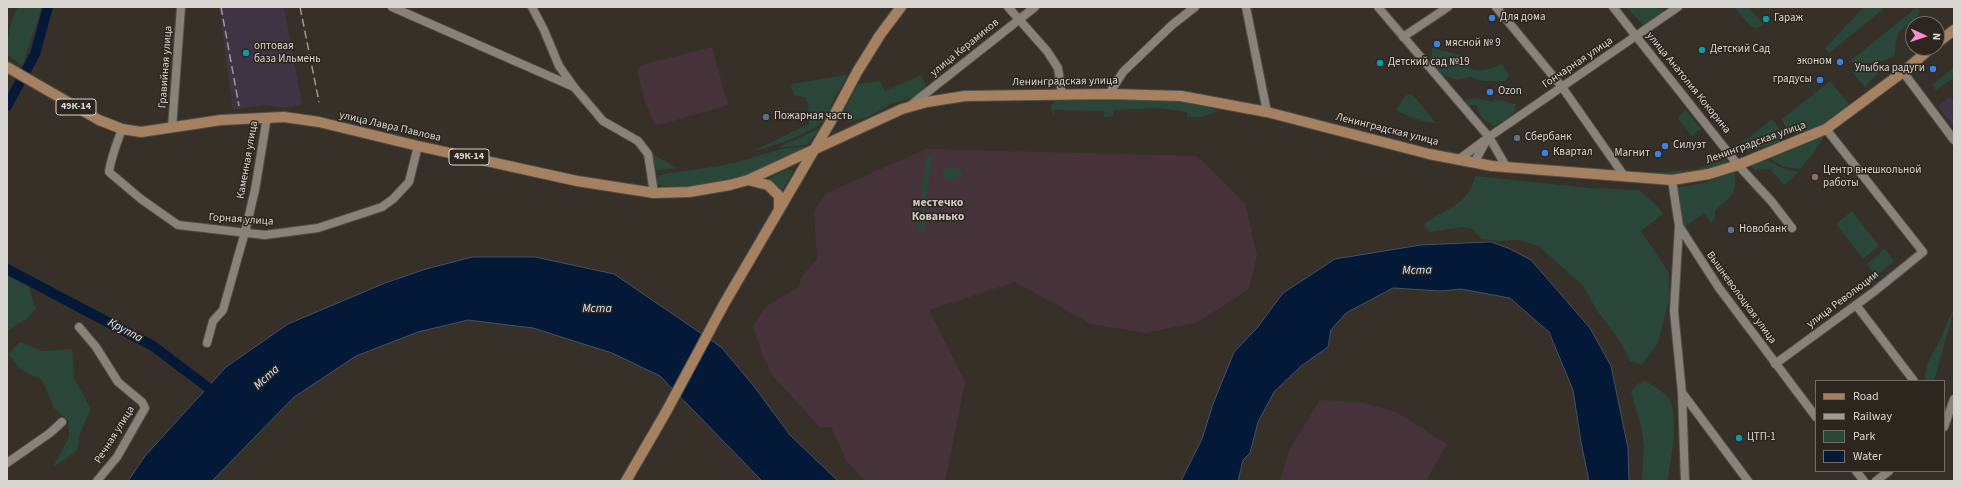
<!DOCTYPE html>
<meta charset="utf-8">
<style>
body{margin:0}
#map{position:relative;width:1961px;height:488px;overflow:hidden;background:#363029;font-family:"Source Sans 3",sans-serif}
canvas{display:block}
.frame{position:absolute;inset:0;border:8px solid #d9d5d0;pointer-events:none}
.legend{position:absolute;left:1815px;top:380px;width:130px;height:92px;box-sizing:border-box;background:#2c261f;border:1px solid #716c66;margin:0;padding:5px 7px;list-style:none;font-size:12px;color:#d9d5d0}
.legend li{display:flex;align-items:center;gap:8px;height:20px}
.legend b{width:20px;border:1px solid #716c66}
.north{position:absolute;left:1905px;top:16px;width:40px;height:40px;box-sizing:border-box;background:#2c261f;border:1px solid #716c66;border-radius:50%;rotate:93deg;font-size:11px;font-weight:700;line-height:16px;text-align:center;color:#d9d5d0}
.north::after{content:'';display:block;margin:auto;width:14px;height:18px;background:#f790ce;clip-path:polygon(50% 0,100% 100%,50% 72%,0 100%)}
</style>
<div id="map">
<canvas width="1961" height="488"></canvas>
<div class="frame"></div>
<ul class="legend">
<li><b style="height:5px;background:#a58162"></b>Road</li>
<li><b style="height:5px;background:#9e9a94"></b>Railway</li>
<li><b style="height:11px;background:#294638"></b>Park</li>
<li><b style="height:11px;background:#041837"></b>Water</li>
</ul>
<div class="north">N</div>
</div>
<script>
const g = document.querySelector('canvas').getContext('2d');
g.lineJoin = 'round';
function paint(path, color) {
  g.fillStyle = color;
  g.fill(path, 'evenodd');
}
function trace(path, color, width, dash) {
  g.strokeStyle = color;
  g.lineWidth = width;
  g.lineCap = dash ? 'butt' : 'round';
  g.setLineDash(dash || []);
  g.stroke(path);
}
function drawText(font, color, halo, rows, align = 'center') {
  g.font = font + ' "Source Sans 3",sans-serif';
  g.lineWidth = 3;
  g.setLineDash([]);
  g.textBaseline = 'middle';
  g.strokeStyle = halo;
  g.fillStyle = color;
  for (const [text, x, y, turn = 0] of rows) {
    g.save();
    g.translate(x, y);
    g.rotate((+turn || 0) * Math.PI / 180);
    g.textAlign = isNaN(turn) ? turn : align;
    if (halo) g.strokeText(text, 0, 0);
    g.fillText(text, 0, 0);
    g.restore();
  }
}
paint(new Path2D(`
 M219,7H284L302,104L285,108L265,105L233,110Z
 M1950,97L1954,102V127L1938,106Z`), '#3f3444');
paint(new Path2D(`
 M712,47L728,105L666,123L655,125L644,99L637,70L641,65Z
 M926,149L1197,156L1245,204L1257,255L1249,289L1198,322L1146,333L1091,324L1015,282L929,310L965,382L945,481H867L861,477L847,462L831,427L820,428L774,377L764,359L753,327L765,307L799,287L801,278L817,259L814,211L827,193Z
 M1320,400L1359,402L1396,412L1447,444L1426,481H1280L1290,448Z`), '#46333a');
paint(new Path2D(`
 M18,7H42L22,66L7,54C7,36 10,23 18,7Z
 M1626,7H1653L1665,10L1643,25Z
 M1734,7H1748L1764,24L1757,28L1751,27Z
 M1864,7H1886L1829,53L1825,48Z
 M1916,8L1920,10C1918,22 1901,25 1897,37C1895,43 1896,50 1894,56C1879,64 1865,64 1849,62Z
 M1432,48L1465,56L1463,63C1478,75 1486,70 1502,64L1509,75L1506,81H1484L1470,77L1458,80L1442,75L1431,62Z
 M1954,67V78L1936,90L1932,85Z
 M1870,68L1881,70L1865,87L1852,72Z
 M844,75L846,76C845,84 839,89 836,95C831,103 830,113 824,120C814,132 768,149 753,151L809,124L808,104L806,98L794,95L791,87L792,84Z
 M921,75L927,88L915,97L891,104L872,115L849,122L844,119L842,114L858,84L880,81L885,91Z
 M1830,81L1850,105C1834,119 1811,139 1788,132L1782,119Z
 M1410,94L1413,95L1436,123C1423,123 1408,116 1396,110L1405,96Z
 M1477,98L1491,102L1495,99L1515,104V112L1505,120L1494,126C1486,122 1478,115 1477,106L1467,105L1465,100Z
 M1140,99L1176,100L1214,109L1217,112L1202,117H1187V112L1160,108L1113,110V116L1104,117V111L1054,110V116L1050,105L1055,101Z
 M1685,109L1701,129L1692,136L1678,118Z
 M1772,119L1783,133L1782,141L1748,152L1743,142Z
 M818,129L819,130L807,145L777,148Z
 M1825,135L1813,154L1800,169L1784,167L1769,158Z
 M805,147V148C763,169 727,188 680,187C671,186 663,187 655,183L657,178L660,175C684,170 709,169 733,163C757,158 779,146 805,147Z
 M652,154L677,168L653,171Z
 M931,155L932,158L925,209V230L921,233L917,228L926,157Z
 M1726,159L1727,162C1694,174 1672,176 1636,173L1694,170Z
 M1767,160L1784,169L1799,172L1784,185L1770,169L1754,170L1751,165Z
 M945,168H953L962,171V177L947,180L943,177V171Z
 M788,169L792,171V173L783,189L780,190L768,179Z
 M1735,172C1737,194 1731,198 1715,210V219L1711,223L1704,213L1686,226L1682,222L1675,188L1704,183Z
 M1475,176L1591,188L1639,190L1657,206L1663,214L1641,231L1668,271L1670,296L1658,343L1642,365L1630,361L1620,341L1596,309L1583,286L1539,246L1519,240L1498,241L1482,239L1472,229L1463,227L1430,232L1423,225C1444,208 1468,207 1475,176Z
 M1852,211L1879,246L1863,259L1836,224Z
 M1885,249L1894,261L1876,276L1867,264Z
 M7,276L28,285L36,309L26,319L7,331Z
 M1954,310L1934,381H1925C1924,364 1935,351 1942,336C1947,325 1946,321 1954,310Z
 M20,342L42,351L72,349L74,378L91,409L80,434L77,451L53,467L69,437V421L54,408L42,380L20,369L8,354Z
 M1646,381C1652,386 1661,390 1666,395C1682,411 1670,459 1668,479L1666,481H1642L1644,446L1641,426L1631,392L1637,384Z`), '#294638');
const water = new Path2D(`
 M1491,242L1508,248L1531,260L1590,328L1611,366L1628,448L1629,481H1589L1581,442L1573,390L1549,332L1510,298L1461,289L1441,291L1393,288L1346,313L1331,330L1328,347L1301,366L1274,392L1258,422L1250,453L1243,460L1238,481H1181L1202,439L1213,404L1234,352L1257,328L1283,293L1335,259L1421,245Z
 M473,257H535L614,274L721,347L753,385L790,435L838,481H762L660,376L612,353L533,328L468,320L418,332L356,356L294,397L212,481H128L145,456L226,367L288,324L385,283L426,269Z`);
paint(water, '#041837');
trace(water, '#445165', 1);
trace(new Path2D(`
 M7,106L35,54L48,7
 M7,269L153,346L218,395`), '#041837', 10);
const minor = new Path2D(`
 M392,7L574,87
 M532,7L544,30L559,66L574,87L603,121L638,141L648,154L654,193
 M1008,7L1047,51L1058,68L1062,94
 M1246,7L1267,112
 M1378,7L1489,137L1507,168
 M1496,7L1562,87L1625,177
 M1613,7L1738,165L1772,202L1792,228
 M1403,37L1448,7
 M1903,72L1954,140
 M1109,94L1123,72L1172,25L1195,7
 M911,105L1035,7
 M172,128L181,7
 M122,129C117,143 111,157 109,172L141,199L178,225L265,235L318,228L382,207L393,199L409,182L418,146
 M1458,160L1489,137L1678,7
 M1474,163L1486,141
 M1672,180L1679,226L1719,288L1816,417
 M1679,226L1674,311L1682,393L1685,481
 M1856,305L1914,381
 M79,327L96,347L118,382L142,402L145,408L117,457L97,481
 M207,343L213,321L223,310L245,232L255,190L267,117
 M1775,364L1875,291L1923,252L1826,129
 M1683,394L1748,481
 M1944,427L1954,399
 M7,463L50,433L62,422
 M1856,471L1864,481
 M1876,481L1889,471`);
const major = new Path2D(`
 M1937,43L1954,30
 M7,67L99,120L122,129L141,132L221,120L284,117L319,122L418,146L577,181L654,193L689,192L730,185L748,180L902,109L927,102L965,96L1109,94L1181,96L1267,112L1429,154L1492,166L1672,180L1709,174L1738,165L1826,129L1903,72L1931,48
 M748,180L768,185L779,196V208
 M626,481L666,412L724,304L831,121L857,72L880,35L901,7`);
trace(minor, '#524d47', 10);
trace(major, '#524d47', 12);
trace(minor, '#888279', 8);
trace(major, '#a58162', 10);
trace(new Path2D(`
 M221,7L239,106
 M300,7L319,102`), '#9e9a94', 1.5, [8, 4]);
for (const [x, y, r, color] of [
 [1492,18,4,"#3f7fe0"],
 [1766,19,4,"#0f9aa8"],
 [1437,44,4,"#3f7fe0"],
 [1702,50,4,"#0f9aa8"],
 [246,53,4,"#0f9aa8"],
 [1840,62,4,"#3f7fe0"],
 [1380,63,4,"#0f9aa8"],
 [1933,69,4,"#3f7fe0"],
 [1820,80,4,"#3f7fe0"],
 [1490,92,4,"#3f7fe0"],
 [766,117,4,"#5c6f8a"],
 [1517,138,4,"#5c6f8a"],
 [1665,146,4,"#3f7fe0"],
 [1545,153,4,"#3f7fe0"],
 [1658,154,4,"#3f7fe0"],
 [1815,177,4,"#8d6e63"],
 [1731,230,4,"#5c6f8a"],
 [1739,438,4,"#0f9aa8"]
]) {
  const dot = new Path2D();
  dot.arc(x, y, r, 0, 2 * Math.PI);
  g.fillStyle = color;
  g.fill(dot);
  trace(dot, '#2c261f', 1.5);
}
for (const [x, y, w] of [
 [76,107,40],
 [469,157,40]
]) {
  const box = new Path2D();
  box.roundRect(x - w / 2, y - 8, w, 16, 3);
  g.fillStyle = '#2c261f';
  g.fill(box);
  trace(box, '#d9d5d0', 1);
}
drawText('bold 10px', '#d9d5d0', null, [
 ["49К-14",76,107],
 ["49К-14",469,157]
]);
drawText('11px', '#d9d5d0', '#2c261f', [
 ["Для дома",1500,18],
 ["Гараж",1774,19],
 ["мясной № 9",1445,44],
 ["оптовая",254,47],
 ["база Ильмень",254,60],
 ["Детский Сад",1710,50],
 ["эконом",1832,62,"right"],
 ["Детский сад №19",1388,63],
 ["Улыбка радуги",1925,69,"right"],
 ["градусы",1812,80,"right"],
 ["Ozon",1498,92],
 ["Пожарная часть",774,117],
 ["Сбербанк",1525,138],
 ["Силуэт",1673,146],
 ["Квартал",1553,153],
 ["Магнит",1650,154,"right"],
 ["Центр внешкольной",1823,171],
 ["работы",1823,184],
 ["Новобанк",1739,230],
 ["ЦТП-1",1747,438]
], 'left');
drawText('11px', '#d9d5d0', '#2c261f', [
 ["улица Керамиков",965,48,-39],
 ["Гончарная улица",1578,63,-34],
 ["Гравийная улица",166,67,-86],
 ["Ленинградская улица",1065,82,-1],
 ["улица Анатолия Кокорина",1688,83,51],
 ["улица Лавра Павлова",390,127,13],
 ["Ленинградская улица",1387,130,14],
 ["Ленинградская улица",1756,143,-20],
 ["Каменная улица",248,160,-80],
 ["Горная улица",241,220,4],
 ["Вышневолоцкая улица",1741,298,54],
 ["улица Революции",1843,300,-37],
 ["Речная улица",115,435,-58]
]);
drawText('bold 12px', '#cfc8bf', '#2c261f', [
 ["местечко",938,203],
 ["Кованько",938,217]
]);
drawText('italic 12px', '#d5e6fe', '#2c261f', [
 ["Мста",1417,271,-1],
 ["Мста",597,309],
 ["Круппа",125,331,28],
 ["Мста",267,378,-43]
]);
</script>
